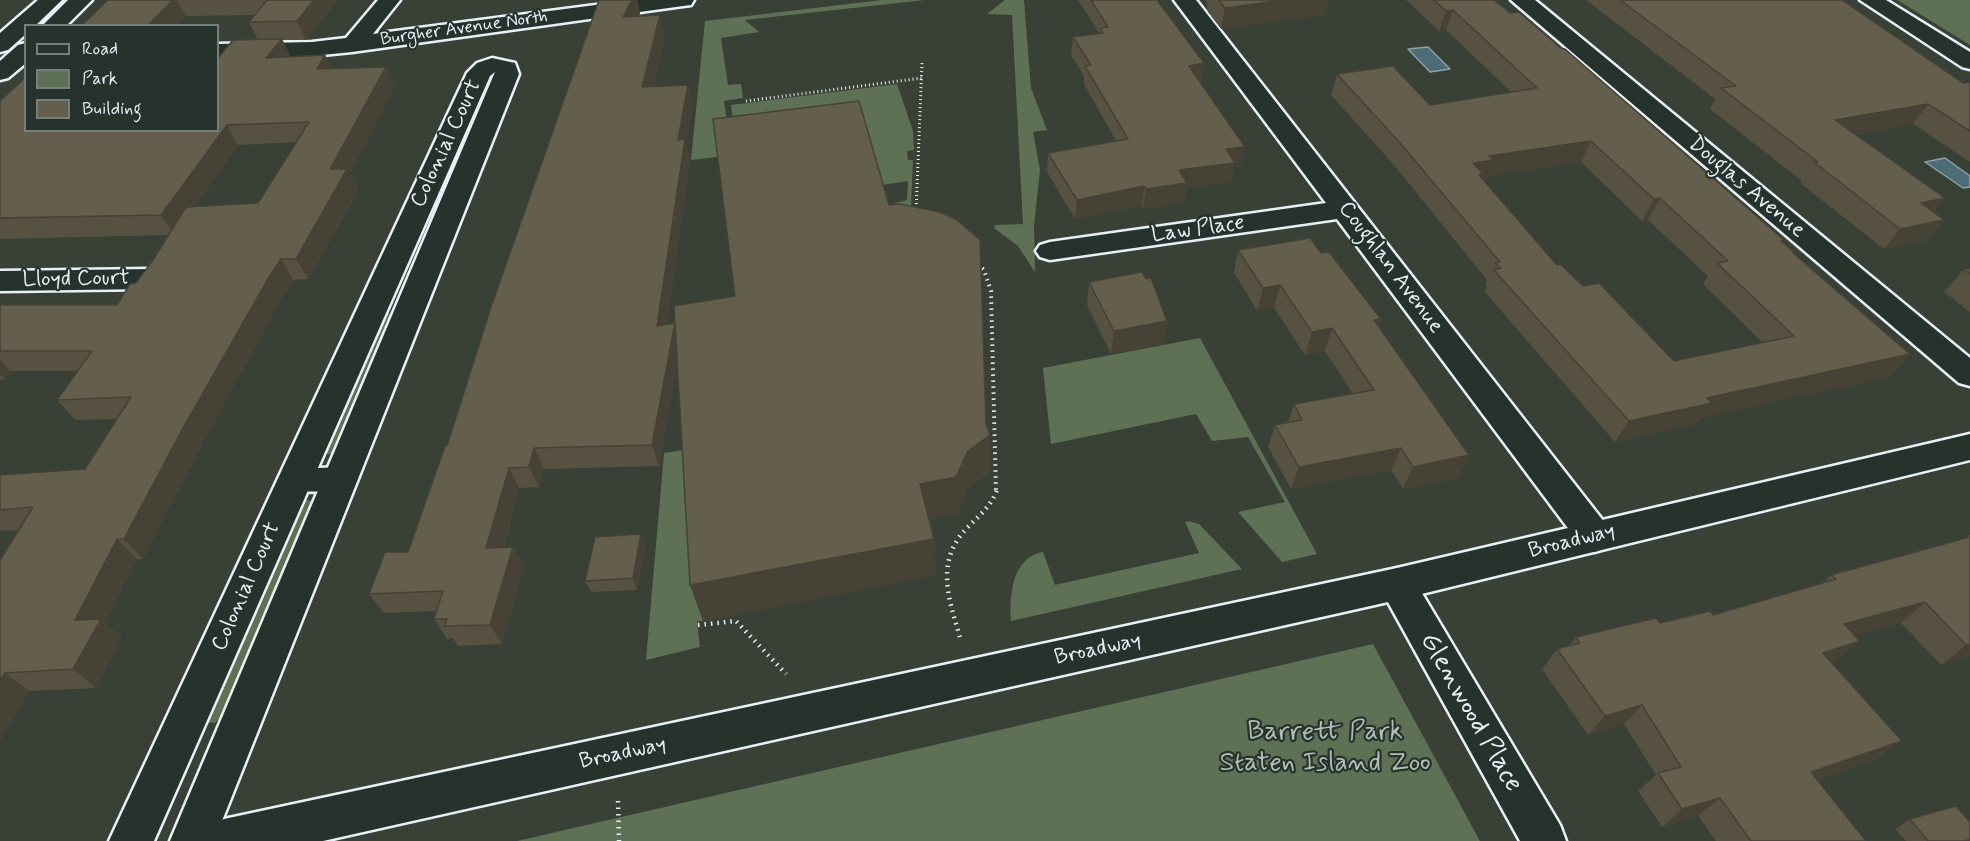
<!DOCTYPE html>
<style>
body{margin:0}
#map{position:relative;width:1970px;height:841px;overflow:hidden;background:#394036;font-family:Mynerve,sans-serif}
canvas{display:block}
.legend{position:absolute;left:24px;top:24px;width:195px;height:108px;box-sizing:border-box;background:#26332d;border:2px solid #747f7e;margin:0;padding:8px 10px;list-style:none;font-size:18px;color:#e8f1f8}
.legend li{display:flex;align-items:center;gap:12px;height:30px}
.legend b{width:30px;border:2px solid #747f7e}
</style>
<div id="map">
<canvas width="1970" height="841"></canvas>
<ul class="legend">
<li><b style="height:8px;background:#26332d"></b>Road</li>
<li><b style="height:16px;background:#5e7154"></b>Park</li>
<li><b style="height:16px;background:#645e4c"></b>Building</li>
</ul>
</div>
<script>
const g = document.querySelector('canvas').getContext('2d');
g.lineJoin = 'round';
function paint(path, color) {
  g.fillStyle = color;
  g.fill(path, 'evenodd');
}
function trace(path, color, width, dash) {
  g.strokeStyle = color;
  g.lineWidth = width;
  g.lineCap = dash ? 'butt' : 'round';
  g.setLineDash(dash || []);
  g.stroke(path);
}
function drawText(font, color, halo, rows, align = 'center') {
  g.font = font + ' Mynerve,sans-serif';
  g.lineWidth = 4.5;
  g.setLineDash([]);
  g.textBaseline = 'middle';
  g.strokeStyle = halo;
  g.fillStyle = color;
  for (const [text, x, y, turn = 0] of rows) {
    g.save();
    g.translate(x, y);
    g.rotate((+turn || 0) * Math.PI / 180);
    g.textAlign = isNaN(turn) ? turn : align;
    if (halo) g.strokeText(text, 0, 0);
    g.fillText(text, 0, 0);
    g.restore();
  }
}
paint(new Path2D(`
 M882,0H925L745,20L759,32L721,38L728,85L741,84L743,98L724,101L732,155L691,160L705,21Z
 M1005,0H1024L1031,88L1047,130L1033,132L1040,170L1034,226L1035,272L1018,246L994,228L995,225L1023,224L1012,15L987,14Z
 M1897,0H1970V45Z
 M897,84L913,131L914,150L907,151L908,160H913L911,208L898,210L895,203L907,200L908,181L876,186L738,154L731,105Z
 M471,114H480L439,206H430Z
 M393,313L337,450L331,454H320L382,314Z
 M1200,338L1317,554L1282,562L1238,512L1285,502L1248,437L1212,441L1196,414L1051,444L1043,368Z
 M709,446L696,520L703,621H697L700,647L646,660L664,453Z
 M308,500L316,503L228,711L215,723L202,722L301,502Z
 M1188,521L1199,524L1242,569L1011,621C1009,596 1012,557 1043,552L1055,585L1199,553L1185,522Z
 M1373,644L1480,841H517Z`), '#5e7154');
const water = new Path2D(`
 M1428,47L1450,69L1430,72L1408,49Z
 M1945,158L1970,176V187L1963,188L1925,162Z`);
paint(water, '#4e6c75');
trace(water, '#8ca1a9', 1.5);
const service = new Path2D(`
 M342,467L352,470L356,478L352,486C333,492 304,494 285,488L281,480L285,472L295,469Z`);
const minor = new Path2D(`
 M38,0H62L35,26H26V34L8,50L0,52V33Z
 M68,0H92L66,26H42Z
 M378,0H400L373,34L634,0H694L691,5L683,6L352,52L312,56L218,58V44L312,42L346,38Z
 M1174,0H1196L1608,527L1613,537L1608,547L1595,552L1582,547L1337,219L1050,260L1040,257L1036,251L1040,245L1050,242L1326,203Z
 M1511,0H1535L1970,358V386L1959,383Z
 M1860,0H1886L1970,52V69L1962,67Z
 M26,43V63L8,78L0,80V61L18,45Z
 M492,58L515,63L519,74L214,841H170L495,72L490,76L154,841H109L467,73L477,63Z
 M151,269L161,272L166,279L161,286L151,289L0,291V271Z
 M1397,568L1410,573L1560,825L1566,841H1520L1378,584L1384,573Z`);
const tertiary = new Path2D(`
 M1970,434V460L1397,600L323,841H202L208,825L224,819L1397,568Z`);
trace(service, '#e8f1f8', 5);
trace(minor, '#e8f1f8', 5);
trace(tertiary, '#e8f1f8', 5);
trace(new Path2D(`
 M746,101L922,78
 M916,212L922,63`), '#e8f1f8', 3, [1, 3]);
trace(new Path2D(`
 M978,264L984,270L991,291L996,492`), '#e8f1f8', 4, [1.5, 4.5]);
trace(new Path2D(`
 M698,625L736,621L786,674
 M960,637C948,597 935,560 968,527C979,516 991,506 997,490
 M618,801L619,841`), '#e8f1f8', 4.5, [1.5, 5]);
paint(service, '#26332d');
paint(minor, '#26332d');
paint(tertiary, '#26332d');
paint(new Path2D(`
 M108,0H338L306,40H282L291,57L325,55L332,69L395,86L350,173L358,189L351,203L308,279L293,280L282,297L200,448L143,559H137L105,622L122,638L96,688L29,691L0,741V560L19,530L0,531V475L85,469L117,419L75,420L57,400L77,371H11L4,379L0,380V305H117L136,283L153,260L168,235L0,239V101L218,130L258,40L249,22L254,15L186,16ZM296,142L258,203L195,206L238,145Z
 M599,0H637L640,14L639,16L665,35L653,87L688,85L693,105L686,143L690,160L667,324L675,323L735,296L889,205L986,423L990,435V472L968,488L958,514L929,519L934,539L936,575L703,621L677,364L659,466L544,469L539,487L519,488L504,548L513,547L524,567L502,644L458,646L453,638L447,639L434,619L437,611L384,613L369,594L408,552L447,446Z
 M1078,0H1157L1204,63L1201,82L1241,166L1234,167L1231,182L1186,188L1184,203L1143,209L1142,206L1075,219L1047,172L1048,153L1116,141L1084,84V76L1071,55L1073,37L1099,33Z
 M1206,0H1328L1325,15L1221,29L1208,12Z
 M1406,0H1494L1784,240L1783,242L1794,254L1910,354L1891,376L1701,418L1696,424L1615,442L1484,291L1487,286L1485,284L1487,280L1394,165L1331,95L1337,74L1430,105L1511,92L1446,30L1439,31ZM1581,162L1642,221L1648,220L1708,276L1703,284L1763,343L1674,361L1557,265L1485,182L1488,176Z
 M1586,0H1842L1963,83L1970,82V162L1913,124L1855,135L1945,198L1934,212L1944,220L1927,240L1884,249L1800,183L1802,181L1710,109L1715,99Z
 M1238,250L1321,253L1378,326L1469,455L1458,478L1403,489L1391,470L1291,489L1268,447L1275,425L1288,422L1294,404L1353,394L1325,351L1305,355L1274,308L1257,311L1234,272Z
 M1970,268V312L1944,292L1964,269Z
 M1146,279L1167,321L1163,344L1111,354L1087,305L1089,282Z
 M641,534L645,546L637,590L591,592L585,581Z
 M1970,534V656L1941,665L1901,623L1854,636L1837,661L1832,663L1877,759L1817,780L1866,841H1716L1698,816L1662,827L1638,791L1656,775L1624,724L1588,735L1542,669L1557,649L1569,646L1576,637L1660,623L1713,615L1823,583L1831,575L1967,538Z
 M1910,819L1970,841H1906L1895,829Z`), '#565141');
paint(new Path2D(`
 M173,0H177L186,16L177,26H147Z
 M314,0H338L306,40L297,21Z
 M632,0H637L640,14L628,36L623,17Z
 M1284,0H1328L1325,15L1221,29L1225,8Z
 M1453,10L1446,30L1439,31L1446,11Z
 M660,15L665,35L648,107L642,87Z
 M282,39L292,59L266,58Z
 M325,55L335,75L317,69Z
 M1204,63L1201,82L1189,66Z
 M386,67L395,86L350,173L358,189L308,279L296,259L330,169Z
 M688,85L693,105L686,143L690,160L664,347L657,326L678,140Z
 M1928,104L1913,124L1821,141L1835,120Z
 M227,125L238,145L175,235L161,215Z
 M1591,141L1581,162L1488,176L1485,182L1479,183L1473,163L1489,156Z
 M1245,147L1241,166L1234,167L1231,182L1186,188L1184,203L1143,209L1146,189L1179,170L1226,149Z
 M1144,186L1142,206L1075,219L1077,200Z
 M1660,198L1648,220L1642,221L1654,199Z
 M1945,198L1929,219L1921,203Z
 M1944,220L1927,240L1884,249L1900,229Z
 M281,259L293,280L282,297L200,448L143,559L124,539L183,428L269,277Z
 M1280,285L1274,308L1257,311L1263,288Z
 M1381,319L1372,341L1374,320Z
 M1167,321L1163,344L1111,354L1114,331Z
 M675,323L681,344L659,466L652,445Z
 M1332,328L1325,351L1305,355L1312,332Z
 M1910,354L1891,376L1701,418L1696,424L1615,442L1629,421L1707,398Z
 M0,360L11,371L4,379L0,375Z
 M990,435V472L968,488L958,514L922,520L920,484Z
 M534,448L544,469L539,487L529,467Z
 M1401,448L1391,470L1291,489L1299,467Z
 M1469,455L1458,478L1403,489L1413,467Z
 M509,468L519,488L498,568L486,548Z
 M641,534L645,546L637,590L633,578Z
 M117,539L137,559L105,622L122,638L96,688L73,669L75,620Z
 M934,539L936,575L703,621L690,585Z
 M513,547L524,567L502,644L490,625Z
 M1925,602L1901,623L1821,645L1844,624Z
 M1860,641L1837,661L1801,673L1823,653Z
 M1970,644V656L1941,665L1966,645Z
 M5,673L29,691L0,741V681Z
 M1642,705L1624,724L1588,735L1605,716Z
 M1902,741L1877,759L1787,790L1811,772Z
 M1720,798L1698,816L1662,827L1682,809Z`), '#464235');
const building = new Path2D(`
 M108,0H173L147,26H81Z
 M267,0H314L297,21L249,22Z
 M599,0H632L623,17L660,15L642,87L688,85L678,140L685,139L657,326L675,323L652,445L534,448L529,467L509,468L486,548L513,547L490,625L444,626L447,619H434L443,591L369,594L385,552H408L445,446H447L491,307Z
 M1091,0H1157L1204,63L1189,66L1245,147L1226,149L1235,163L1179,170L1187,183L1146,189L1144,186L1077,200L1048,153L1128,139L1085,66L1091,65L1073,37L1103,33L1100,28L1108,27Z
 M1219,0H1284L1225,8Z
 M1434,0H1494L1510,13L1519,12L1562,49H1565L1784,240L1781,241L1795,253H1793L1910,354L1707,398L1712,403L1629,421L1494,270L1501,268L1495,263L1500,262L1401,144L1337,74L1393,66L1430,105L1537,88L1453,10L1446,11ZM1591,141L1654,199L1660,198L1728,261L1717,263L1794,336L1674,361L1599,283L1583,286L1560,264L1557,265L1479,175L1483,174L1473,163L1494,160L1489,156Z
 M1620,0H1842L1963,83L1970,82V131L1928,104L1835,120L1945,198L1921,203L1944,220L1900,229L1814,162H1818L1721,88L1736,86Z
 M282,39L266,58L325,55L317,69L386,67L330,169H347L296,259H281L269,277L183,428L124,539H117L75,620L101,619L73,669L5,673L0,681V560L33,507L0,510V475L85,469L131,397L57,400L92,351H0V305H117L130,284L136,283L153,260L186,207L258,203L309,122L227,125L161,215L0,218V101L26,77V130H218V58L233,40Z
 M859,101L889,205L900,204L940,212L957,220L980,240L986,423L990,435L968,451L956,477L920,484L934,539L690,585L674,306L735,296L713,119Z
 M1310,238L1321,253L1329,252L1381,319L1374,320L1469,455L1413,467L1401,448L1299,467L1275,425L1302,420L1294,404L1374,390L1332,328L1312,332L1280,285L1263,288L1238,250Z
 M1970,268V274L1964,269Z
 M1142,272L1146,279L1151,278L1167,321L1114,331L1089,282Z
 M641,534L633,578L585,581L595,537Z
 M1970,537V644L1966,645L1925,602L1844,624L1860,641L1823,653L1902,741L1811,772L1866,841H1751L1720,798L1682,809L1658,773L1681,767L1642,705L1605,716L1557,649L1580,643L1576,637L1656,618L1660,623L1710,611L1713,615L1836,579L1831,575Z
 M1956,806L1970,822V839L1964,841H1928L1910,819Z`);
paint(building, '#645e4c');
trace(building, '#464235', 1.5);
drawText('18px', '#e8f1f8', '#26332d', [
 ["Burgher Avenue North",464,29,-8]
]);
drawText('22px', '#e8f1f8', '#26332d', [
 ["Colonial Court",447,144,-65],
 ["Douglas Avenue",1746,188,40],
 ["Law Place",1198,230,-8],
 ["Coughlan Avenue",1390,268,53],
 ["Lloyd Court",76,280,-1],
 ["Broadway",1572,542,-14],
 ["Colonial Court",247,587,-66],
 ["Broadway",1098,650,-12],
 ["Broadway",623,754,-12]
]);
drawText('27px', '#e8f1f8', '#26332d', [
 ["Glenwood Place",1470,713,60]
]);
drawText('27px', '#b1beb6', '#26332d', [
 ["Barrett Park",1325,733],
 ["Staten Island Zoo",1325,764]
]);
</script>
